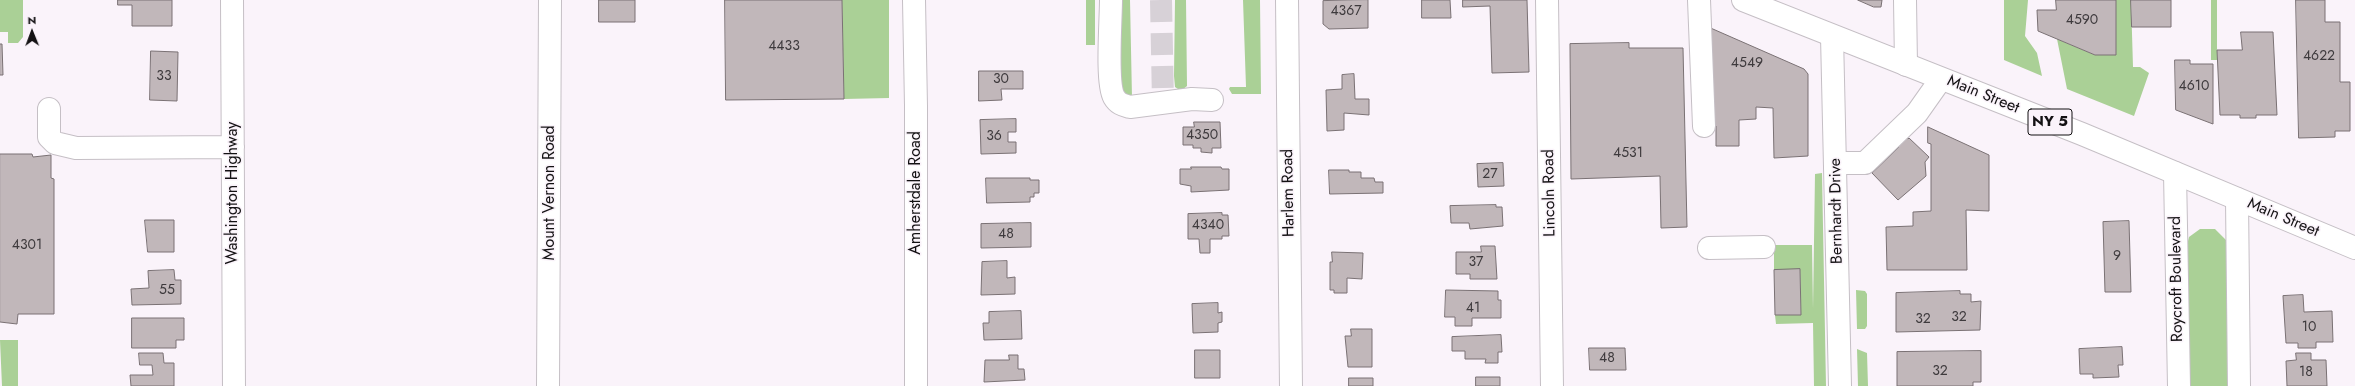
<!DOCTYPE html>
<style>
body{margin:0}
#map{position:relative;width:2355px;height:386px;overflow:hidden;background:#faf3fa;font-family:Jost,sans-serif}
canvas{display:block}
.north{position:absolute;left:12px;top:12px;width:40px;height:40px;-webkit-text-stroke:3px #faf3fa;paint-order:stroke;rotate:359deg;font-size:11px;font-weight:700;line-height:16px;text-align:center;color:#131113}
.north::after{content:'';display:block;margin:auto;width:14px;height:18px;background:#131113;clip-path:polygon(50% 0,100% 100%,50% 72%,0 100%)}
</style>
<div id="map">
<canvas width="2355" height="386"></canvas>
<div class="north">N</div>
</div>
<script>
const g = document.querySelector('canvas').getContext('2d');
g.lineJoin = 'round';
function paint(path, color) {
  g.fillStyle = color;
  g.fill(path, 'evenodd');
}
function trace(path, color, width, dash) {
  g.strokeStyle = color;
  g.lineWidth = width;
  g.lineCap = dash ? 'butt' : 'round';
  g.setLineDash(dash || []);
  g.stroke(path);
}
function drawText(font, color, halo, rows, align = 'center') {
  g.font = font + ' Jost,sans-serif';
  g.lineWidth = 3;
  g.setLineDash([]);
  g.textBaseline = 'middle';
  g.strokeStyle = halo;
  g.fillStyle = color;
  for (const [text, x, y, turn = 0] of rows) {
    g.save();
    g.translate(x, y);
    g.rotate((+turn || 0) * Math.PI / 180);
    g.textAlign = isNaN(turn) ? turn : align;
    if (halo) g.strokeText(text, 0, 0);
    g.fillText(text, 0, 0);
    g.restore();
  }
}
paint(new Path2D(`
 M0,0H23V37L18,43H8V32H0Z
 M842,0H889V98L844,99Z
 M1086,0H1095V45H1086Z
 M1117,0H1130L1132,98L1121,97Z
 M1175,0H1186L1187,86L1181,91L1175,87L1174,76Z
 M1243,0H1260L1261,94H1232L1229,89L1230,87H1246Z
 M2004,0H2028L2025,36L2037,53L2042,76L2004,60Z
 M2116,0H2131L2133,67H2140L2149,73L2134,116L2067,89L2057,39L2095,55H2116Z
 M2211,0H2217V60H2211Z
 M1822,173L1826,386H1814L1813,323L1776,324L1775,315L1801,314L1800,270H1774V245H1812L1813,309L1815,174Z
 M2200,229H2215L2226,240L2228,386H2188L2187,245L2189,237Z
 M1856,290L1865,291L1867,294V326L1865,329H1857Z
 M0,340H18V386H2Z
 M1857,349L1867,353L1868,386H1858Z`), '#aad096');
const building = new Path2D(`
 M118,0H172V26H132V5H118Z
 M599,0H635V22H599Z
 M725,0H842L844,99L726,100Z
 M1368,0V28L1329,29L1323,24V1Z
 M1422,0H1450L1451,18H1422Z
 M1463,0H1527L1529,72L1492,73L1490,6L1463,7Z
 M1858,0H1882L1881,7H1874Z
 M2056,0H2116V55H2095L2038,31L2037,10H2056Z
 M2131,0H2171V27H2132Z
 M2296,0H2325V22H2340V82H2350V131H2335V137L2299,138Z
 M1706,26L1804,69L1808,74V156L1774,158L1773,108L1756,107V119L1739,120V146H1716V126L1711,125Z
 M2241,32H2273L2277,115H2256V118H2240V115H2220L2217,50H2242Z
 M1629,43V48H1683L1687,227L1661,228L1660,176L1571,179L1570,44Z
 M0,44H2L3,75H0Z
 M151,51L178,52L177,101L150,100Z
 M2175,60H2190V64H2213V124L2176,110Z
 M979,71H1023V89H1001L1002,100L979,101Z
 M1354,74L1355,99H1369V115L1344,113V130L1327,131L1326,90L1342,89V75Z
 M1016,119V132H1008V142H1016V153L981,154L980,120Z
 M1194,122H1220L1221,148H1212V153L1201,152V148H1193V145H1183V127H1194Z
 M1928,127L1989,155V211L1966,210L1967,270H1887L1886,227L1913,226V212L1931,211V144L1928,143Z
 M1904,136L1908,139L1909,138L1929,157L1925,162L1926,176L1898,200L1872,173L1899,147L1896,144Z
 M0,154H32L33,157L51,155V178L54,179V314H18L17,324L0,322Z
 M1503,163L1504,186L1478,187L1477,164Z
 M1191,167H1221L1222,169H1229V190L1191,192V186L1180,184V169H1191Z
 M1329,170H1349V172H1361V178H1374L1375,182H1383V193L1330,194Z
 M986,178H1030V180H1039V193H1034V197H1030V202L987,203Z
 M1496,205V207H1502L1503,226L1470,229L1469,223H1451L1450,206Z
 M1222,213V215H1228L1229,236H1222V239H1210V253H1200L1199,239H1188V214Z
 M145,220H174V252H148Z
 M2129,221L2131,292H2105L2103,222Z
 M1031,223V247L981,248V224Z
 M1481,246H1495L1497,279H1470V274H1456V252H1481Z
 M1332,252L1363,253L1362,279L1347,278V293H1334V290H1330V262H1332Z
 M1007,261V278L1015,277V294L981,295L982,262Z
 M1800,269L1801,315H1775L1774,270Z
 M174,270L175,280H181V304L132,305L131,289L149,288L148,271Z
 M1446,290L1498,291V300H1501V318H1472V326H1455V317H1445Z
 M1960,291V294H1971V302L1981,301L1980,330L1896,332V293Z
 M2303,295L2304,312L2332,311L2333,342H2316V348H2298V343H2286L2283,296Z
 M1218,303V313L1222,312V322L1218,323V332L1193,333L1192,304Z
 M1021,311L1022,339L984,340L983,323H989V312Z
 M132,318H184V340H176V348H132Z
 M1351,329H1372V367H1348L1345,336H1351Z
 M1501,335L1502,352H1498V363H1485L1486,359H1465V351H1452V337Z
 M2122,347L2123,365H2118L2119,377L2093,378V374H2080L2079,349Z
 M1589,348H1625L1626,370H1590Z
 M1195,350H1220V378H1195Z
 M1981,351V382H1973V386H1897V352Z
 M139,353H163L164,363H174V386H131L130,375H153L152,365H140Z
 M2296,353H2311V360H2326L2327,386H2287L2286,361L2296,360Z
 M1009,355H1018V369H1024L1025,380L984,382L985,360H1009Z
 M1476,377H1500V386H1476Z
 M1349,378H1373V386H1349Z`);
paint(building, '#c1b7ba');
trace(building, '#7a7174', 1);
trace(new Path2D(`
 M1161,0L1163,102`), '#d7d1d7', 22, [22, 11]);
const minor = new Path2D(`
 M232,0L234,386
 M914,0L916,106V386
 M1111,0C1111,20 1106,83 1114,97C1118,104 1123,105 1130,107L1192,99L1212,100
 M1547,0L1552,386
 M1699,0L1704,126
 M1905,0L1906,65
 M1832,36L1840,386
 M49,109V137L55,143L76,148L233,147
 M1837,163H1865L1917,113L1941,79
 M2175,173L2179,386
 M2237,199L2239,386
 M1709,248L1764,247
 M548,386L550,0`);
const major = new Path2D(`
 M1287,0L1291,386
 M1743,0L2082,134L2355,248`);
trace(minor, '#c5bfc5', 24);
trace(major, '#c5bfc5', 24);
trace(minor, '#fff', 22);
trace(major, '#fff', 22);
drawText('14px', '#3e3a3d', null, [
 ["4367",1346,12],
 ["4590",2082,21],
 ["4433",784,47],
 ["4622",2319,57],
 ["4549",1747,64],
 ["33",164,77],
 ["30",1001,80],
 ["4610",2194,87],
 ["4350",1202,136],
 ["36",994,137],
 ["4531",1628,154],
 ["27",1490,175],
 ["4340",1208,226],
 ["48",1006,235],
 ["4301",27,246],
 ["9",2117,257],
 ["37",1476,263],
 ["55",167,291],
 ["41",1473,309],
 ["32",1959,318],
 ["32",1923,320],
 ["10",2309,328],
 ["48",1607,359],
 ["32",1940,372],
 ["18",2306,373]
]);
for (const [x, y, w] of [
 [2050,122,44]
]) {
  const box = new Path2D();
  box.roundRect(x - w / 2, y - 13, w, 26, 3);
  g.fillStyle = '#faf3fa';
  g.fill(box);
  trace(box, '#131113', 1);
}
drawText('bold 15px', '#131113', null, [
 ["NY 5",2050,122]
]);
drawText('16px', '#131113', '#faf3fa', [
 ["Main Street",1983,95,22],
 ["Washington Highway",233,193,-90],
 ["Mount Vernon Road",550,193,-90],
 ["Amherstdale Road",916,193,-90],
 ["Harlem Road",1289,193,-91],
 ["Lincoln Road",1550,193,-91],
 ["Bernhardt Drive",1837,211,-91],
 ["Main Street",2283,218,23],
 ["Roycroft Boulevard",2177,279,-91]
]);
</script>
